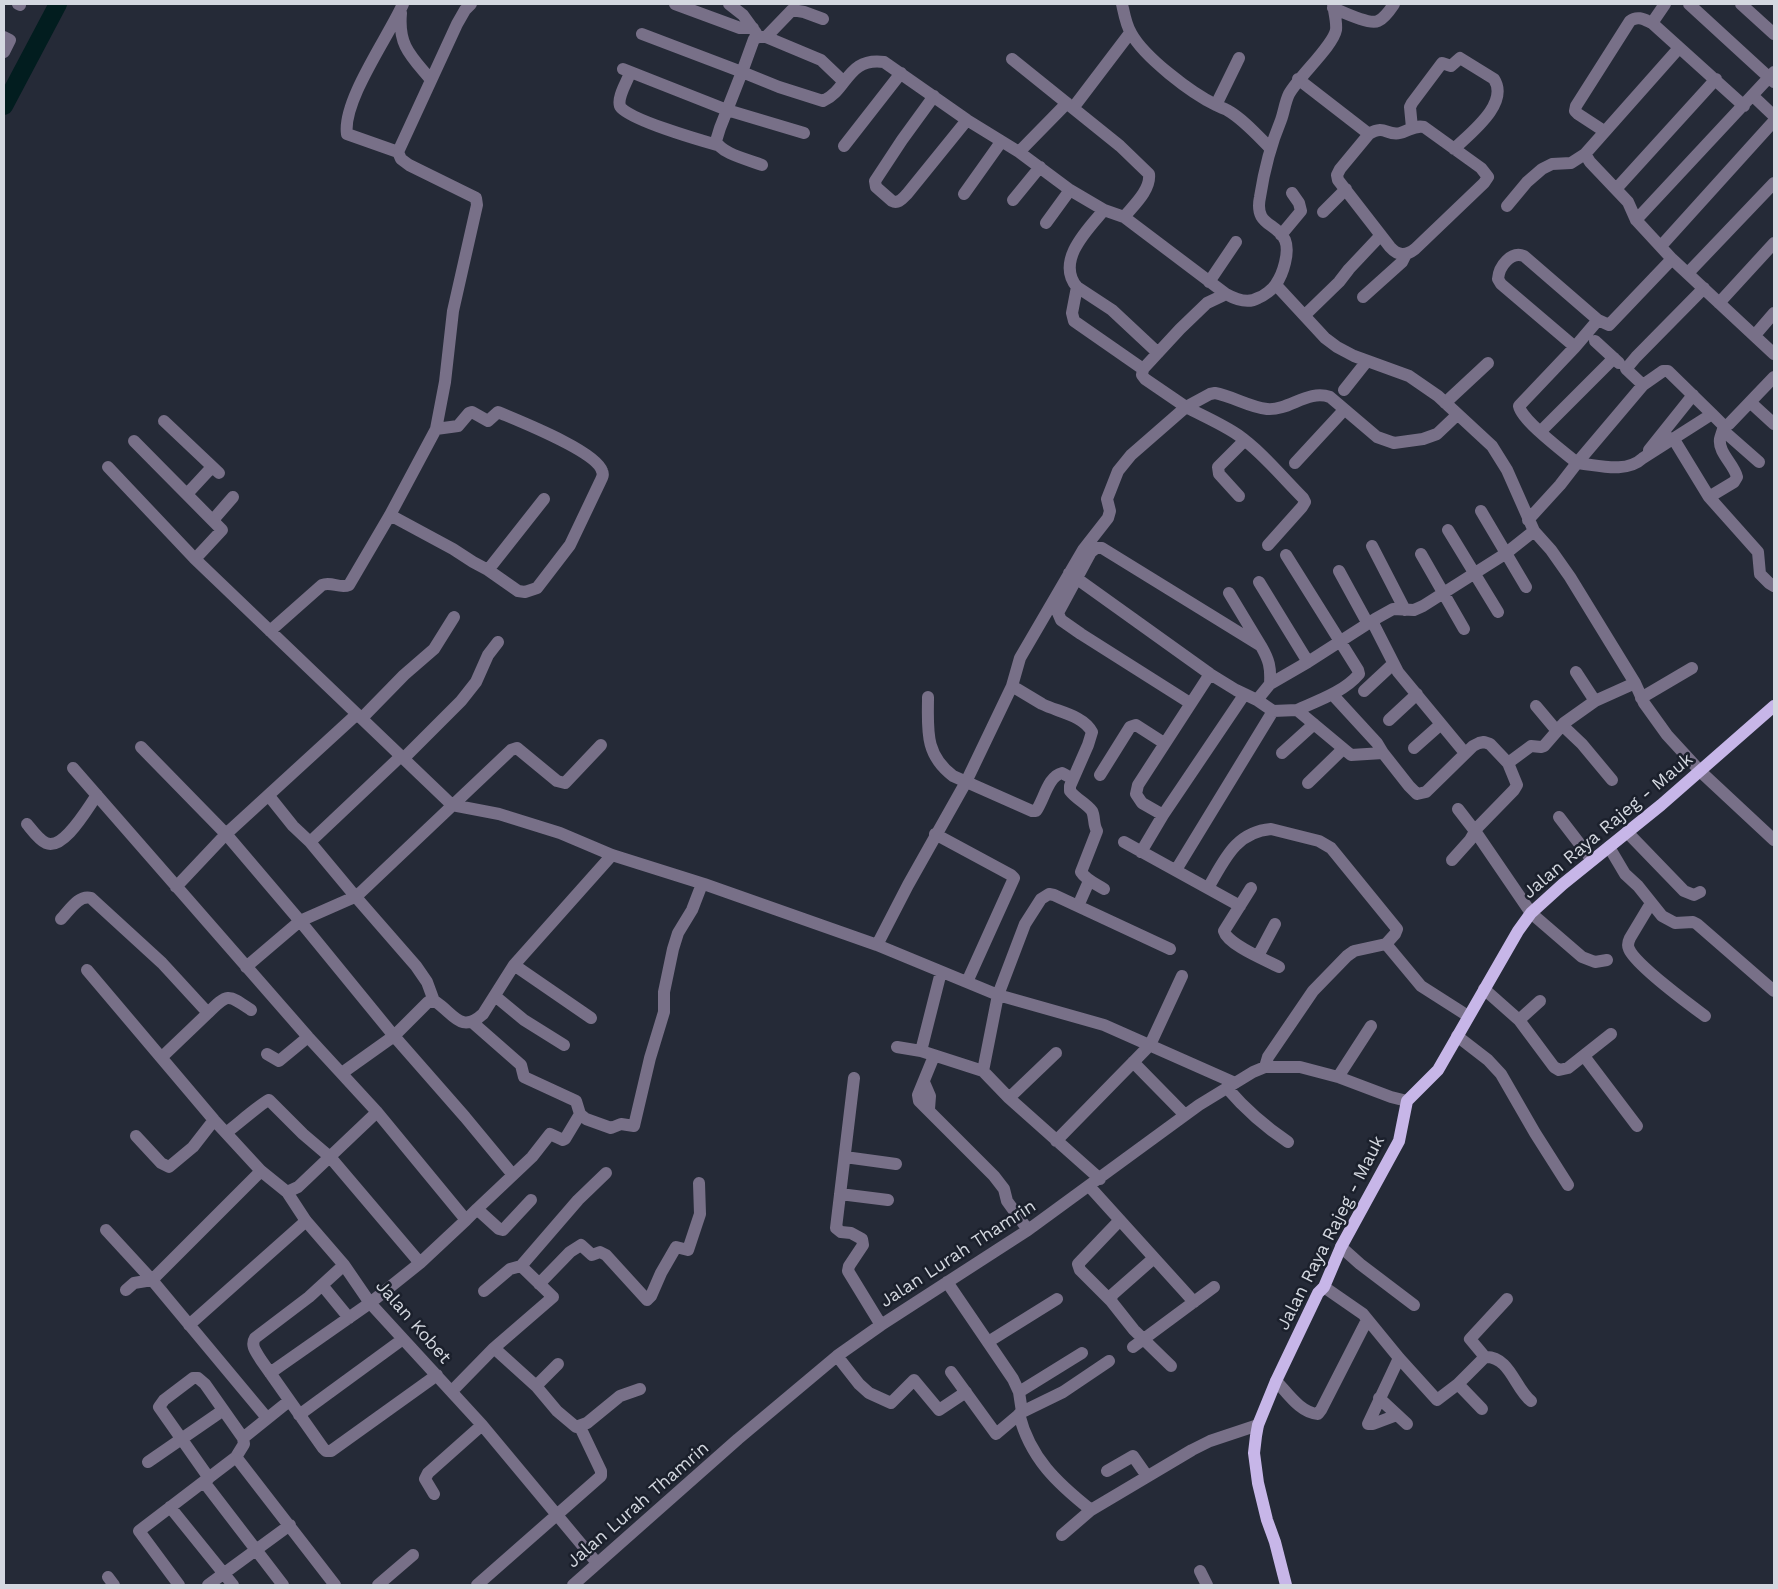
<!DOCTYPE html>
<style>
body{margin:0}
#map{position:relative;width:1778px;height:1589px;overflow:hidden;background:#252a37;font-family:"Work Sans",sans-serif}
canvas{display:block}
.frame{position:absolute;inset:0;border:5px solid #d4d8e0;pointer-events:none}
</style>
<div id="map">
<canvas width="1778" height="1589"></canvas>
<div class="frame"></div>
</div>
<script>
const g = document.querySelector('canvas').getContext('2d');
g.lineJoin = 'round';
function trace(path, color, width, dash) {
  g.strokeStyle = color;
  g.lineWidth = width;
  g.lineCap = dash ? 'butt' : 'round';
  g.setLineDash(dash || []);
  g.stroke(path);
}
function drawText(font, color, halo, rows, align = 'center') {
  g.font = font + ' "Work Sans",sans-serif';
  g.lineWidth = 5;
  g.setLineDash([]);
  g.textBaseline = 'middle';
  g.strokeStyle = halo;
  g.fillStyle = color;
  for (const [text, x, y, turn = 0] of rows) {
    g.save();
    g.translate(x, y);
    g.rotate((+turn || 0) * Math.PI / 180);
    g.textAlign = isNaN(turn) ? turn : align;
    if (halo) g.strokeText(text, 0, 0);
    g.fillText(text, 0, 0);
    g.restore();
  }
}
trace(new Path2D(`
 M4,106L58,4`), '#021d1f', 18);
trace(new Path2D(`
 M18,4L20,5
 M675,4L740,28H753
 M729,4L743,15L756,33
 M1122,4C1124,13 1126,25 1131,33C1144,57 1191,93 1216,105C1219,107 1223,108 1227,110C1243,119 1257,135 1270,148
 M1665,4L1652,23L1744,106
 M1689,4L1774,82
 M1741,4L1774,34
 M1333,8C1343,12 1369,25 1378,21C1385,18 1390,10 1394,4
 M401,13C398,46 411,56 431,80
 M642,34L742,72L754,39L759,37H766L821,60L843,81
 M4,37L10,40L4,52
 M766,37L792,10L804,12L823,19
 M1012,59L1120,146L1149,174C1151,190 1133,206 1124,217
 M623,69L727,110L804,133
 M630,73C627,82 617,97 620,106C623,118 703,141 717,145
 M1298,79L1369,134C1385,124 1386,136 1400,133C1409,131 1414,125 1424,127L1481,168L1488,177L1484,183L1415,249C1406,256 1398,256 1390,247L1338,180L1337,175L1340,169L1369,134
 M934,96L902,140L875,181L876,187L892,201C898,204 902,199 907,194L967,120
 M1753,96L1774,116
 M1216,105L1239,58
 M1073,108L1130,33
 M1412,128L1410,107L1412,103L1442,63L1451,66L1460,58L1494,79C1510,104 1469,134 1454,149
 M1604,131L1578,114L1575,111L1576,106L1630,21C1638,15 1645,20 1652,23
 M844,146L901,73
 M398,152L347,134C342,101 389,36 403,4
 M1019,152L1067,103
 M1585,154L1590,162L1628,202L1636,220L1672,259L1774,354
 M762,165C750,160 721,154 716,141L720,128L742,72L779,87L823,101C848,90 847,57 884,62L967,120L1019,152L1070,190L1104,210L1124,217L1226,294C1235,299 1248,304 1258,298C1264,296 1273,289 1276,284C1283,274 1290,252 1285,240C1276,222 1254,226 1260,197C1264,171 1271,144 1281,120C1284,112 1285,102 1289,94C1299,76 1333,46 1336,30C1337,22 1334,12 1333,4
 M1616,189L1716,79
 M964,194L1001,142
 M1013,200L1040,167
 M1507,206L1527,182L1542,169L1552,164L1571,163L1585,154L1679,48
 M1104,210C1088,229 1055,261 1077,287L1112,310L1158,353
 M1323,212L1346,189
 M1636,220L1774,72
 M1046,223L1070,190
 M1281,235L1301,211L1299,203L1292,193
 M1661,246L1774,121
 M1688,273L1774,183
 M1209,282L1236,242
 M1276,285L1325,338L1337,347L1354,356L1409,376L1438,396L1492,446L1507,470L1534,531L1551,550L1570,577L1635,683L1644,703L1667,735L1701,772L1774,840
 M1077,287L1072,313L1074,321L1143,369
 M1363,297L1402,262L1406,254
 M1719,303L1774,243
 M1305,315L1339,282L1349,269L1381,235
 M1598,320L1575,347L1501,284L1498,279C1499,266 1511,251 1524,256L1598,320L1609,325L1672,259
 M1755,335L1774,313
 M1595,341L1619,363
 M1575,347L1519,406C1522,421 1564,452 1577,463L1643,385L1626,369L1636,357L1704,288
 M1643,385L1663,371H1668L1712,414
 M1344,390L1367,361
 M1750,402L1774,424
 M1445,403L1488,363
 M1186,407L1210,394L1215,393C1232,396 1249,407 1267,409C1289,411 1308,389 1330,397L1377,437L1394,443L1423,439L1437,434L1457,415
 M1186,407C1203,416 1222,424 1238,435C1262,452 1282,477 1303,498L1305,502L1302,507L1268,545
 M164,421L219,473
 M1724,426C1723,430 1721,435 1720,439C1718,453 1734,464 1737,477L1734,482L1709,497L1758,552L1760,574L1769,583L1774,586
 M436,429L458,426L469,413L472,412L488,421L498,412C519,421 596,451 602,471C604,475 602,478 600,482L570,545L537,588L525,592L518,591L488,570
 M1540,432L1614,358
 M1722,433H1726L1759,462
 M1673,438L1709,497
 M1649,450L1693,395
 M1295,463L1344,410
 M108,467L195,559L222,530L134,441
 M187,494L212,467
 M1239,496L1219,474L1218,467L1244,441
 M1481,511L1526,587
 M390,515L453,549L473,562L488,570L544,499
 M213,520L233,497
 M1528,520L1560,485L1577,463C1598,465 1626,474 1643,458L1712,414L1724,426L1729,424L1774,377
 M1448,530L1498,612
 M1372,546L1405,610
 M1421,554L1464,629
 M1286,555L1358,670L1359,674C1344,692 1317,701 1297,710
 M195,559L452,805L499,814L560,833L612,855L704,884L877,945L998,995L1104,1025L1235,1083
 M1339,571L1368,624
 M1069,573L1210,674L1236,690L1257,700L1270,684L1308,662L1375,619L1393,609L1414,610L1423,606L1505,554L1534,531
 M1259,582L1308,662
 M1229,593L1261,646
 M1372,621L1398,672L1465,753
 M270,631L322,585C331,581 340,589 349,585L390,515L436,429L445,382L453,311L477,205L476,198L409,165L401,159L398,152L457,24L465,10L471,4
 M1576,672L1595,701L1635,683
 M1210,674L1138,785L1136,794L1142,803L1163,815L1244,695
 M1012,686C1022,692 1032,698 1042,704C1058,712 1083,715 1092,732L1088,745L1070,786V791C1076,799 1086,803 1092,811C1095,817 1093,824 1097,831L1081,872C1086,880 1096,884 1104,889
 M1364,691L1393,664
 M1332,694L1377,743L1383,753
 M928,697C928,729 924,754 953,776L1032,811H1036C1044,800 1048,776 1062,773L1073,779
 M1641,698L1692,668
 M1190,703L1081,634L1061,620L1058,613L1091,552L1096,548H1102L1261,646C1269,660 1271,667 1270,684
 M1536,706L1557,731
 M1273,711L1297,710L1351,755L1383,753L1409,786L1417,794L1426,792L1473,746L1479,743L1484,742L1490,744L1508,763L1517,785L1514,790L1477,828L1470,840L1452,860
 M362,718L404,675L434,649L454,617
 M1389,720L1417,694
 M1562,725L1582,744L1612,780
 M141,747L226,834L300,921L394,1036L465,1117L513,1175L532,1157L550,1134L563,1140L565,1139L580,1114L586,1119L611,1128L621,1124L634,1126L650,1058L664,1012V992L673,949L678,933L692,910L702,884
 M1414,748L1441,724
 M1282,753L1314,724
 M403,759L461,701L476,682L488,655L498,642
 M1508,763L1531,746L1541,747L1544,746L1564,723L1595,701
 M73,768L308,1037L377,1112L466,1220L420,1263L370,1303L270,1373
 M1100,775L1130,727L1136,725L1164,743
 M1308,783L1343,749
 M269,796L293,826L310,842L355,896L416,966L427,982L434,1001
 M1458,809L1475,831L1531,913L1582,957L1595,962L1607,960
 M1559,817L1592,860
 M27,824C32,830 39,840 46,843C64,851 88,807 97,795
 M1627,832L1684,891L1694,895L1700,892
 M935,834L1011,875L1014,878L967,982
 M310,842L400,757
 M1124,842L1240,906
 M1609,847L1625,874L1638,886L1662,916L1675,923L1693,922L1697,924L1774,991
 M1141,852L1163,815
 M1176,870L1273,711L1257,700
 M176,887L226,834L357,714
 M1208,888C1224,861 1235,832 1271,829L1319,841L1331,848L1397,929L1395,934L1386,944L1354,951L1347,956L1313,991L1268,1057L1265,1067
 M1251,888L1224,931C1228,945 1266,960 1279,967
 M1651,903L1630,938C1628,942 1627,945 1629,949C1635,964 1690,1005 1705,1016
 M1078,906L1089,881
 M61,919C69,911 79,894 91,898L162,963L208,1013L162,1057
 M1386,944L1421,986L1468,1016
 M877,945L908,885L966,782L1012,686L1020,658L1083,550L1108,518L1110,511L1107,499L1118,471L1131,455L1186,407L1145,379L1142,375L1143,369L1180,329L1207,303L1226,294
 M1258,956L1275,924
 M514,965L591,1018
 M246,967L300,921L350,899L360,893L511,750L517,748L557,781L565,783L601,745
 M87,970L214,1120L261,1171L287,1192
 M1484,989L1519,1020L1554,1067L1559,1070L1568,1068L1611,1034
 M495,996L524,1020L564,1045
 M208,1013C228,993 228,994 251,1010
 M1519,1020L1540,1001
 M472,1022L521,1065L524,1077L576,1101L580,1114
 M1457,1036L1488,1060L1501,1074L1535,1133L1568,1185
 M897,1047L921,1051L983,1071L1009,1098L1100,1179
 M921,1051L941,972
 M267,1054L279,1061L308,1037
 M934,1056L918,1095L919,1101L994,1176L1004,1189L1007,1201L1028,1230
 M1584,1056L1637,1126
 M1133,1062L1185,1115
 M983,1071L998,995L1025,924L1041,899L1049,894L1054,895L1170,949
 M342,1073L394,1036L428,1002H436C454,1014 461,1034 483,1014L514,965L612,855
 M1338,1077L1371,1026
 M854,1078L836,1228L841,1232L851,1233L862,1239L863,1245L849,1266L848,1271L881,1325
 M924,1082L930,1096L929,1109
 M1227,1088C1245,1109 1264,1126 1288,1142
 M1009,1098L1056,1053
 M377,1112L298,1187L287,1192L306,1221L344,1265L370,1303L482,1425L597,1563
 M227,1132C234,1127 264,1101 269,1100L303,1134L330,1157L420,1263
 M136,1136L161,1163L169,1167L193,1147L214,1120
 M1056,1141L1150,1045L1182,976
 M845,1157L896,1164
 M1089,1186L1194,1302
 M840,1194L888,1200
 M477,1209L513,1175
 M466,1220L477,1209L499,1229L503,1230L531,1200
 M106,1230L152,1280L267,1418
 M1341,1247L1360,1264L1414,1305
 M1154,1258L1112,1295L1111,1301L1134,1330L1171,1366
 M344,1265L309,1297L255,1338C250,1346 257,1353 261,1360L323,1448L326,1451H331L437,1375
 M947,1282L1013,1379L1019,1392L1022,1412
 M539,1284L570,1252L581,1245L592,1255L600,1252L606,1255L647,1300L651,1296L661,1273L676,1247L688,1250L700,1214L699,1183
 M322,1285L349,1318
 M1324,1287L1363,1314L1399,1358L1437,1400L1458,1384L1485,1357L1470,1339L1507,1299
 M126,1290L134,1283L152,1280L261,1171
 M484,1291L510,1269L521,1266
 M1111,1301L1080,1270L1078,1264L1120,1220
 M189,1325L306,1221
 M988,1342L1057,1299
 M1133,1347L1214,1287
 M494,1348L536,1386L558,1364
 M837,1356L859,1384L869,1393L891,1403L914,1380L939,1410L966,1392
 M1485,1357C1510,1356 1515,1389 1531,1401
 M951,1372L996,1434L1022,1412L1063,1392L1109,1361
 M1276,1381C1287,1392 1300,1413 1318,1414L1321,1410L1367,1320
 M1458,1384L1482,1409
 M536,1386L557,1411L576,1427L587,1423L620,1396L640,1389
 M452,1391L494,1348L553,1297L521,1266L578,1200L606,1173
 M1019,1392L1082,1353
 M1379,1398L1407,1424
 M1019,1414C1030,1458 1057,1483 1091,1510
 M299,1415L403,1339
 M1397,1415L1373,1424H1368L1399,1358
 M243,1438L289,1401
 M236,1457L335,1585
 M148,1462L222,1411
 M1107,1471L1133,1456L1147,1476
 M204,1482L283,1585
 M434,1494L425,1479L428,1473L482,1425
 M170,1507L233,1585
 M1062,1535L1091,1510L1192,1450L1210,1441L1258,1425
 M1200,1571L1207,1585
 M108,1577L114,1585
 M179,1585L139,1531L236,1457L244,1444L243,1438L205,1384L198,1378H193L164,1400L159,1407L209,1478
 M208,1585L290,1525
 M378,1585L413,1555
 M477,1585L601,1476V1471L580,1427
 M573,1585L738,1439L837,1356L881,1325L1028,1230L1199,1105L1253,1072L1265,1067H1300L1338,1077L1391,1097L1407,1101`), '#787088', 12);
trace(new Path2D(`
 M1286,1585L1275,1542L1267,1520L1258,1483L1254,1453L1256,1436L1258,1425L1276,1381L1318,1293L1324,1287L1341,1247L1399,1141L1407,1101L1438,1070L1518,931L1531,913L1563,884L1661,805L1774,706`), '#c7b6e8', 12);
drawText('18px', '#d4d8e0', '#1b202c', [
 ["Jalan Raya Rajeg - Mauk",1608,826,-40],
 ["Jalan Raya Rajeg - Mauk",1331,1233,-63],
 ["Jalan Lurah Thamrin",958,1254,-33],
 ["Jalan Kobet",413,1322,49],
 ["Jalan Lurah Thamrin",638,1505,-41]
]);
</script>
